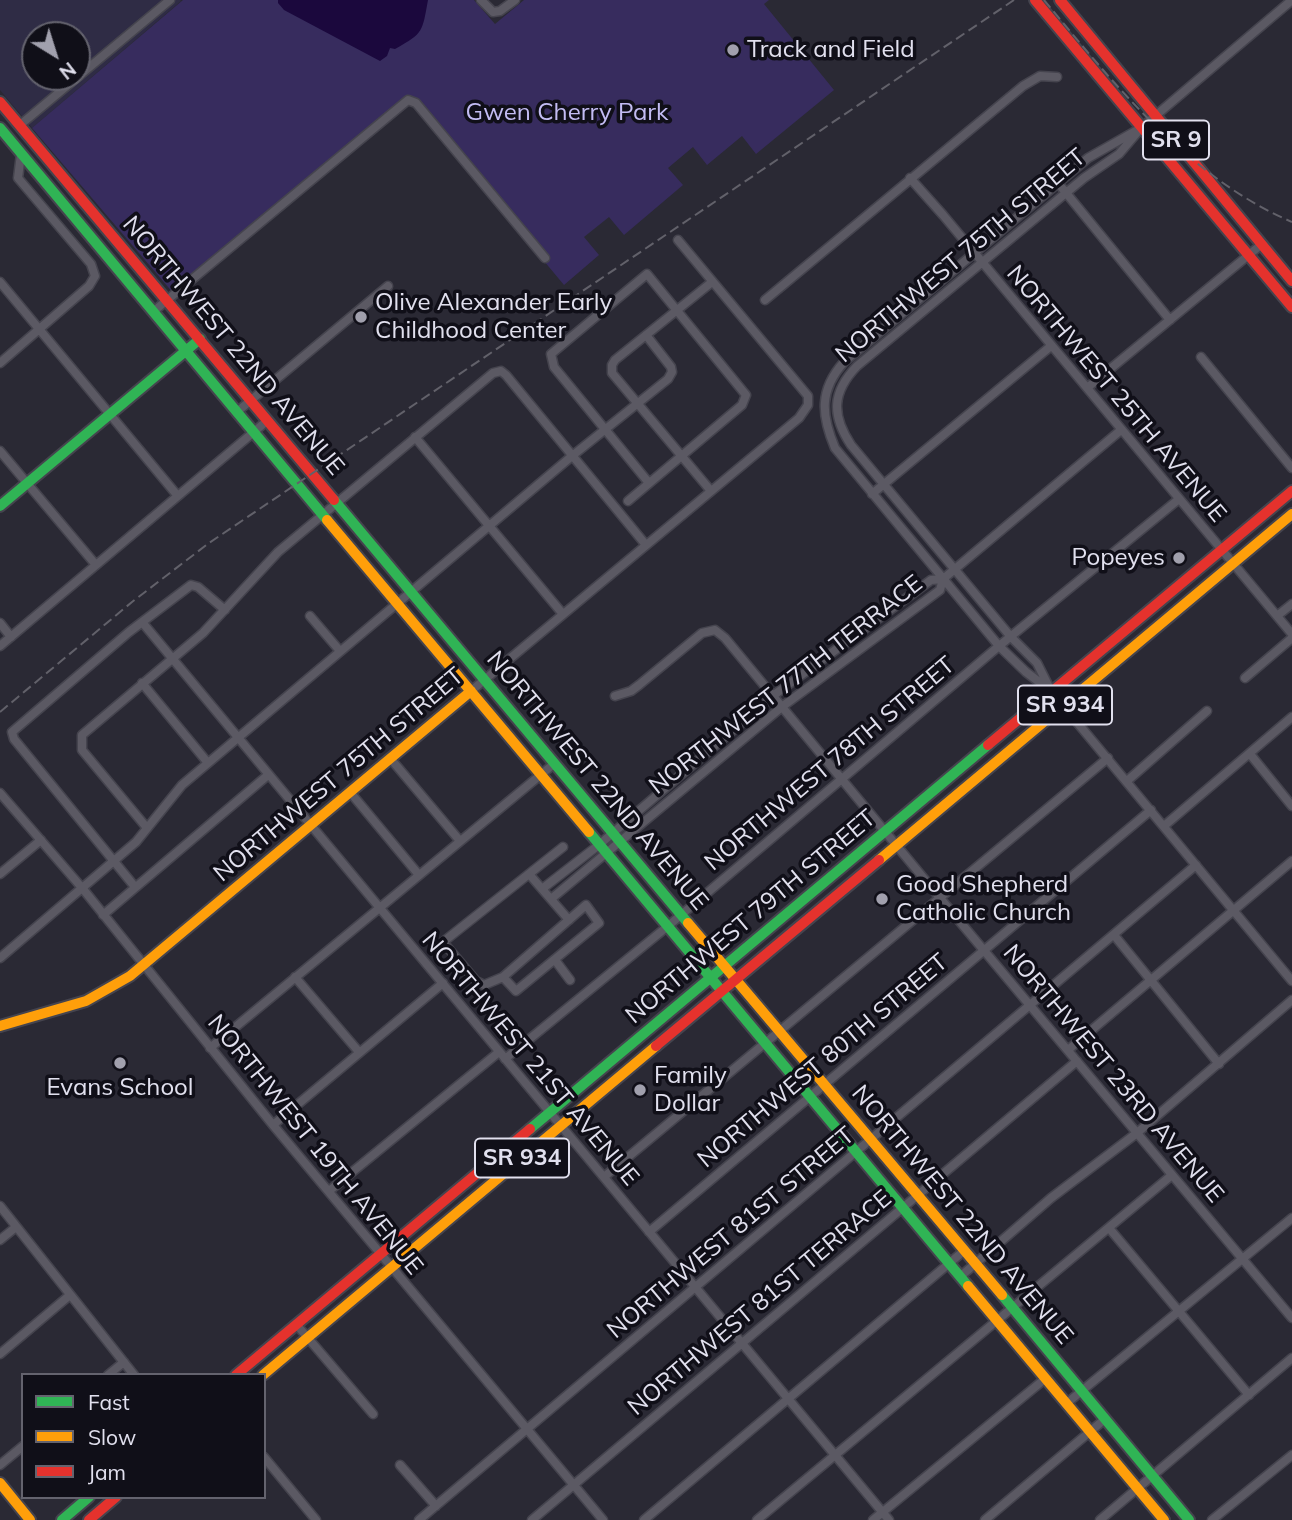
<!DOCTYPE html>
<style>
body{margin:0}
#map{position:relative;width:1292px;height:1520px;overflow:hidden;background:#2a2934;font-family:Mulish,sans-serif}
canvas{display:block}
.legend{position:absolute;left:21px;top:1373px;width:245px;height:126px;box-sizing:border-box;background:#100f18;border:2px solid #64636e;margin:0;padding:9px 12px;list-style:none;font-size:21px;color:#e1e0ee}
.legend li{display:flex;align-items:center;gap:14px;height:35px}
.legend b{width:35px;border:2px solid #64636e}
.north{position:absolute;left:21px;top:21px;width:70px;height:70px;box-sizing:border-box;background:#100f18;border:2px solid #64636e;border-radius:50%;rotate:142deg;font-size:19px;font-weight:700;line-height:28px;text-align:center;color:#e1e0ee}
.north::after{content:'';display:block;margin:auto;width:24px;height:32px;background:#a1a0ad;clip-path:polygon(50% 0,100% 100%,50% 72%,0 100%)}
</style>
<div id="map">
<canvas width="1292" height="1520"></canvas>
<ul class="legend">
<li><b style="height:9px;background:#30b455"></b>Fast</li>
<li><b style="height:9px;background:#ff9f0a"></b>Slow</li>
<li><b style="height:9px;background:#e5322d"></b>Jam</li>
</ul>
<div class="north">N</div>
</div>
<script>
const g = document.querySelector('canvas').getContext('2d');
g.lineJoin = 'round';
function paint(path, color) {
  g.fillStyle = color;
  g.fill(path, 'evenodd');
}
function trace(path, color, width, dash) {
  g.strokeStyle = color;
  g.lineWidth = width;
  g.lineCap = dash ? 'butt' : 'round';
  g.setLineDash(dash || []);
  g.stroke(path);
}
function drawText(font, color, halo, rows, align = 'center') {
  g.font = font + ' Mulish,sans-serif';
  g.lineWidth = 7;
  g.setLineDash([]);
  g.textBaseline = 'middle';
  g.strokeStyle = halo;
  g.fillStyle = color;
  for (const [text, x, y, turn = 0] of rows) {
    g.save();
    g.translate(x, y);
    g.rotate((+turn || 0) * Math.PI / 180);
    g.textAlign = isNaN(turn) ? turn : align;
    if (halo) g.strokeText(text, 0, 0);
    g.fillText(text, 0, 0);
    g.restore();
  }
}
paint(new Path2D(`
 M0,0H180L181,1L32,128L0,90ZM35,35H77V77H35Z`), '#2f2c45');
paint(new Path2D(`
 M183,0H474L495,24L524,0H769L764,4L834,90L756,154L742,136L707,165L693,147L668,168L683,185L624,235L609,217L584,237L599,255L564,285L408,98L174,294L32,128Z`), '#372c5e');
paint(new Path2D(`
 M278,0H428C422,32 424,33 395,49L390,48L387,56L380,61L284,10L278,3Z`), '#1b083d');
const street = new Path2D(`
 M481,0L493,12L500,11L515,0
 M20,125L170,0
 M1141,128L1088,158L844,362C819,390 821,415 835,448L999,646L1026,672L1051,691L1292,981
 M910,178L943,215L1292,634
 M1058,183L1170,320
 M0,282L177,495
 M765,300L1023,86L1040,76L1057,77
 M154,311L408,100L416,103L545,258
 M1201,357L1292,468
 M0,363L89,286L95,276L91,264L18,178L21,154
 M1087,388L1262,244
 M238,411L388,286
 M415,437L562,613
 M0,451L96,565
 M711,491L612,373V365L615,360L712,282
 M872,494L1051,346
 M628,501L742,405L746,395L647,274L551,354L554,367L649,483
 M310,616L340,651
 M1277,616L1292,604
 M142,622L889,1520
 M0,623L11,637
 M0,646L268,420
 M1245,678L1292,638
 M142,683L208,763
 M1050,689L1037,663L1011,637L851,445C831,415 832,392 857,366L1084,178L1119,154L1141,128L1292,0
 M471,691L799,418L808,405V396L678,240
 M615,696L631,691L639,685L702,633L715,630L725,638L940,898L1292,1318
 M1250,754L1292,806
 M390,758L460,841
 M1127,781L1207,711
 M350,792L419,875
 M0,793L83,889L273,1125L603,1520
 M1164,826L1292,717
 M147,828L82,750V735L203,633L278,552L493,373L501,371L506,375L646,545
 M0,874L41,840
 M529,874L569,920
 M135,887L14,739L12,732L129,632L191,585L198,587L225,610
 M542,889L600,844L774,695L931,580L943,579L1121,430
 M551,899L783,706L940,590L943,579
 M103,915L268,775
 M1114,935L1219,1064
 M0,958L136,842L182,785L572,456L668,379L672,372L671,367L646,335
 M555,960L570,980
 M295,977L359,1052
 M503,977L516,991L599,923L586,905L503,977L484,985L476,981L443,942L563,847
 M210,1048L555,763
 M1068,1050L1292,861
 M505,1059L668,926L999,646L1179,499
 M273,1125L443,983
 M604,1177L1108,758
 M329,1191L499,1052
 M0,1206L134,1375
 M1109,1228L1249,1395
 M649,1232L1151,810
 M0,1240L16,1227
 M961,1276L1051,1198L1137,1133L1292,1000
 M296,1324L373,1414
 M0,1354L70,1295
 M108,1375L124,1362
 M1067,1403L1292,1218
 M264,1457L316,1520
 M0,1465L23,1446
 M400,1465L436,1506
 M419,1520L1196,865
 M532,1520L1077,1061
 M644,1520L965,1250
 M757,1520L1172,1175
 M873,1520L1046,1378
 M985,1520L1105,1419
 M1100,1520L1292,1358
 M1212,1520L1292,1455`);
const fast = new Path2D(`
 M0,128L327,520
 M334,500L688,923
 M0,506L200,339
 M589,832L968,1286
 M530,1129L988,745
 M1002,1295L1189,1520
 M62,1520L89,1497`);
const slow = new Path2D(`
 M327,520L589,832
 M879,860L1292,514
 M688,923L1002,1295
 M0,1026L86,1001L130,976L471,691
 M968,1286L1164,1520
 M263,1375L656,1046
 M0,1483L30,1520`);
const jam = new Path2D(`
 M1035,0L1292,307
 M1060,0L1292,281
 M0,102L334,500
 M988,745L1292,491
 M656,1046L879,860
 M236,1375L530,1129
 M89,1520L116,1497`);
trace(street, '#45444e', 11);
trace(fast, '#45444e', 14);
trace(slow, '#45444e', 14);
trace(jam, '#45444e', 14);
trace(street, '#5b5963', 8);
trace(fast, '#30b455', 10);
trace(slow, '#ff9f0a', 10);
trace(jam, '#e5322d', 10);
trace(new Path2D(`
 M1044,0C1114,84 1189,178 1292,222
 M0,712L132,602L209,543L1014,0`), '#62616a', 2, [10, 5]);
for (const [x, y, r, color] of [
 [733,50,7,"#a1a0ad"],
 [361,317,7,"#a1a0ad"],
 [1179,558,7,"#a1a0ad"],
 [882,899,7,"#a1a0ad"],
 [120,1063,7,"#a1a0ad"],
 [640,1090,7,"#a1a0ad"]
]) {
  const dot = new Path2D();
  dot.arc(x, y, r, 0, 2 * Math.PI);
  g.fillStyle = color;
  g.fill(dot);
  trace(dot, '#100f18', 2.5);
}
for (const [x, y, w] of [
 [1176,140,66],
 [1065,705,94],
 [522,1158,94]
]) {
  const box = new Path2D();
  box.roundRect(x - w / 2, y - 19.5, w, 39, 5);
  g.fillStyle = '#100f18';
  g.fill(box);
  trace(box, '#e1e0ee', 2);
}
drawText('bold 23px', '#e1e0ee', null, [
 ["SR 9",1176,140],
 ["SR 934",1065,705],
 ["SR 934",522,1158]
]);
drawText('24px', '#e1e0ee', '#100f18', [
 ["Track and Field",747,50],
 ["Olive Alexander Early",375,303],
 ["Childhood Center",375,331],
 ["Popeyes",1165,558,"right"],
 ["Good Shepherd",896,885],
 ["Catholic Church",896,913],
 ["Family",654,1076],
 ["Dollar",654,1104],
 ["Evans School",120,1088,"center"]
], 'left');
drawText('24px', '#c3bcf3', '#100f18', [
 ["Gwen Cherry Park",567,113]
]);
drawText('24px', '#e1e0ee', '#100f18', [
 ["NORTHWEST 75TH STREET",961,256,-40],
 ["NORTHWEST 22ND AVENUE",233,346,50],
 ["NORTHWEST 25TH AVENUE",1116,394,50],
 ["NORTHWEST 77TH TERRACE",786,685,-38],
 ["NORTHWEST 78TH STREET",830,764,-40],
 ["NORTHWEST 75TH STREET",339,775,-40],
 ["NORTHWEST 22ND AVENUE",597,781,50],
 ["NORTHWEST 79TH STREET",751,917,-40],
 ["NORTHWEST 21ST AVENUE",530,1059,50],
 ["NORTHWEST 80TH STREET",823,1061,-40],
 ["NORTHWEST 23RD AVENUE",1113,1074,50],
 ["NORTHWEST 19TH AVENUE",315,1145,51],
 ["NORTHWEST 22ND AVENUE",962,1215,50],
 ["NORTHWEST 81ST STREET",731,1233,-40],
 ["NORTHWEST 81ST TERRACE",760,1303,-40]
]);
</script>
